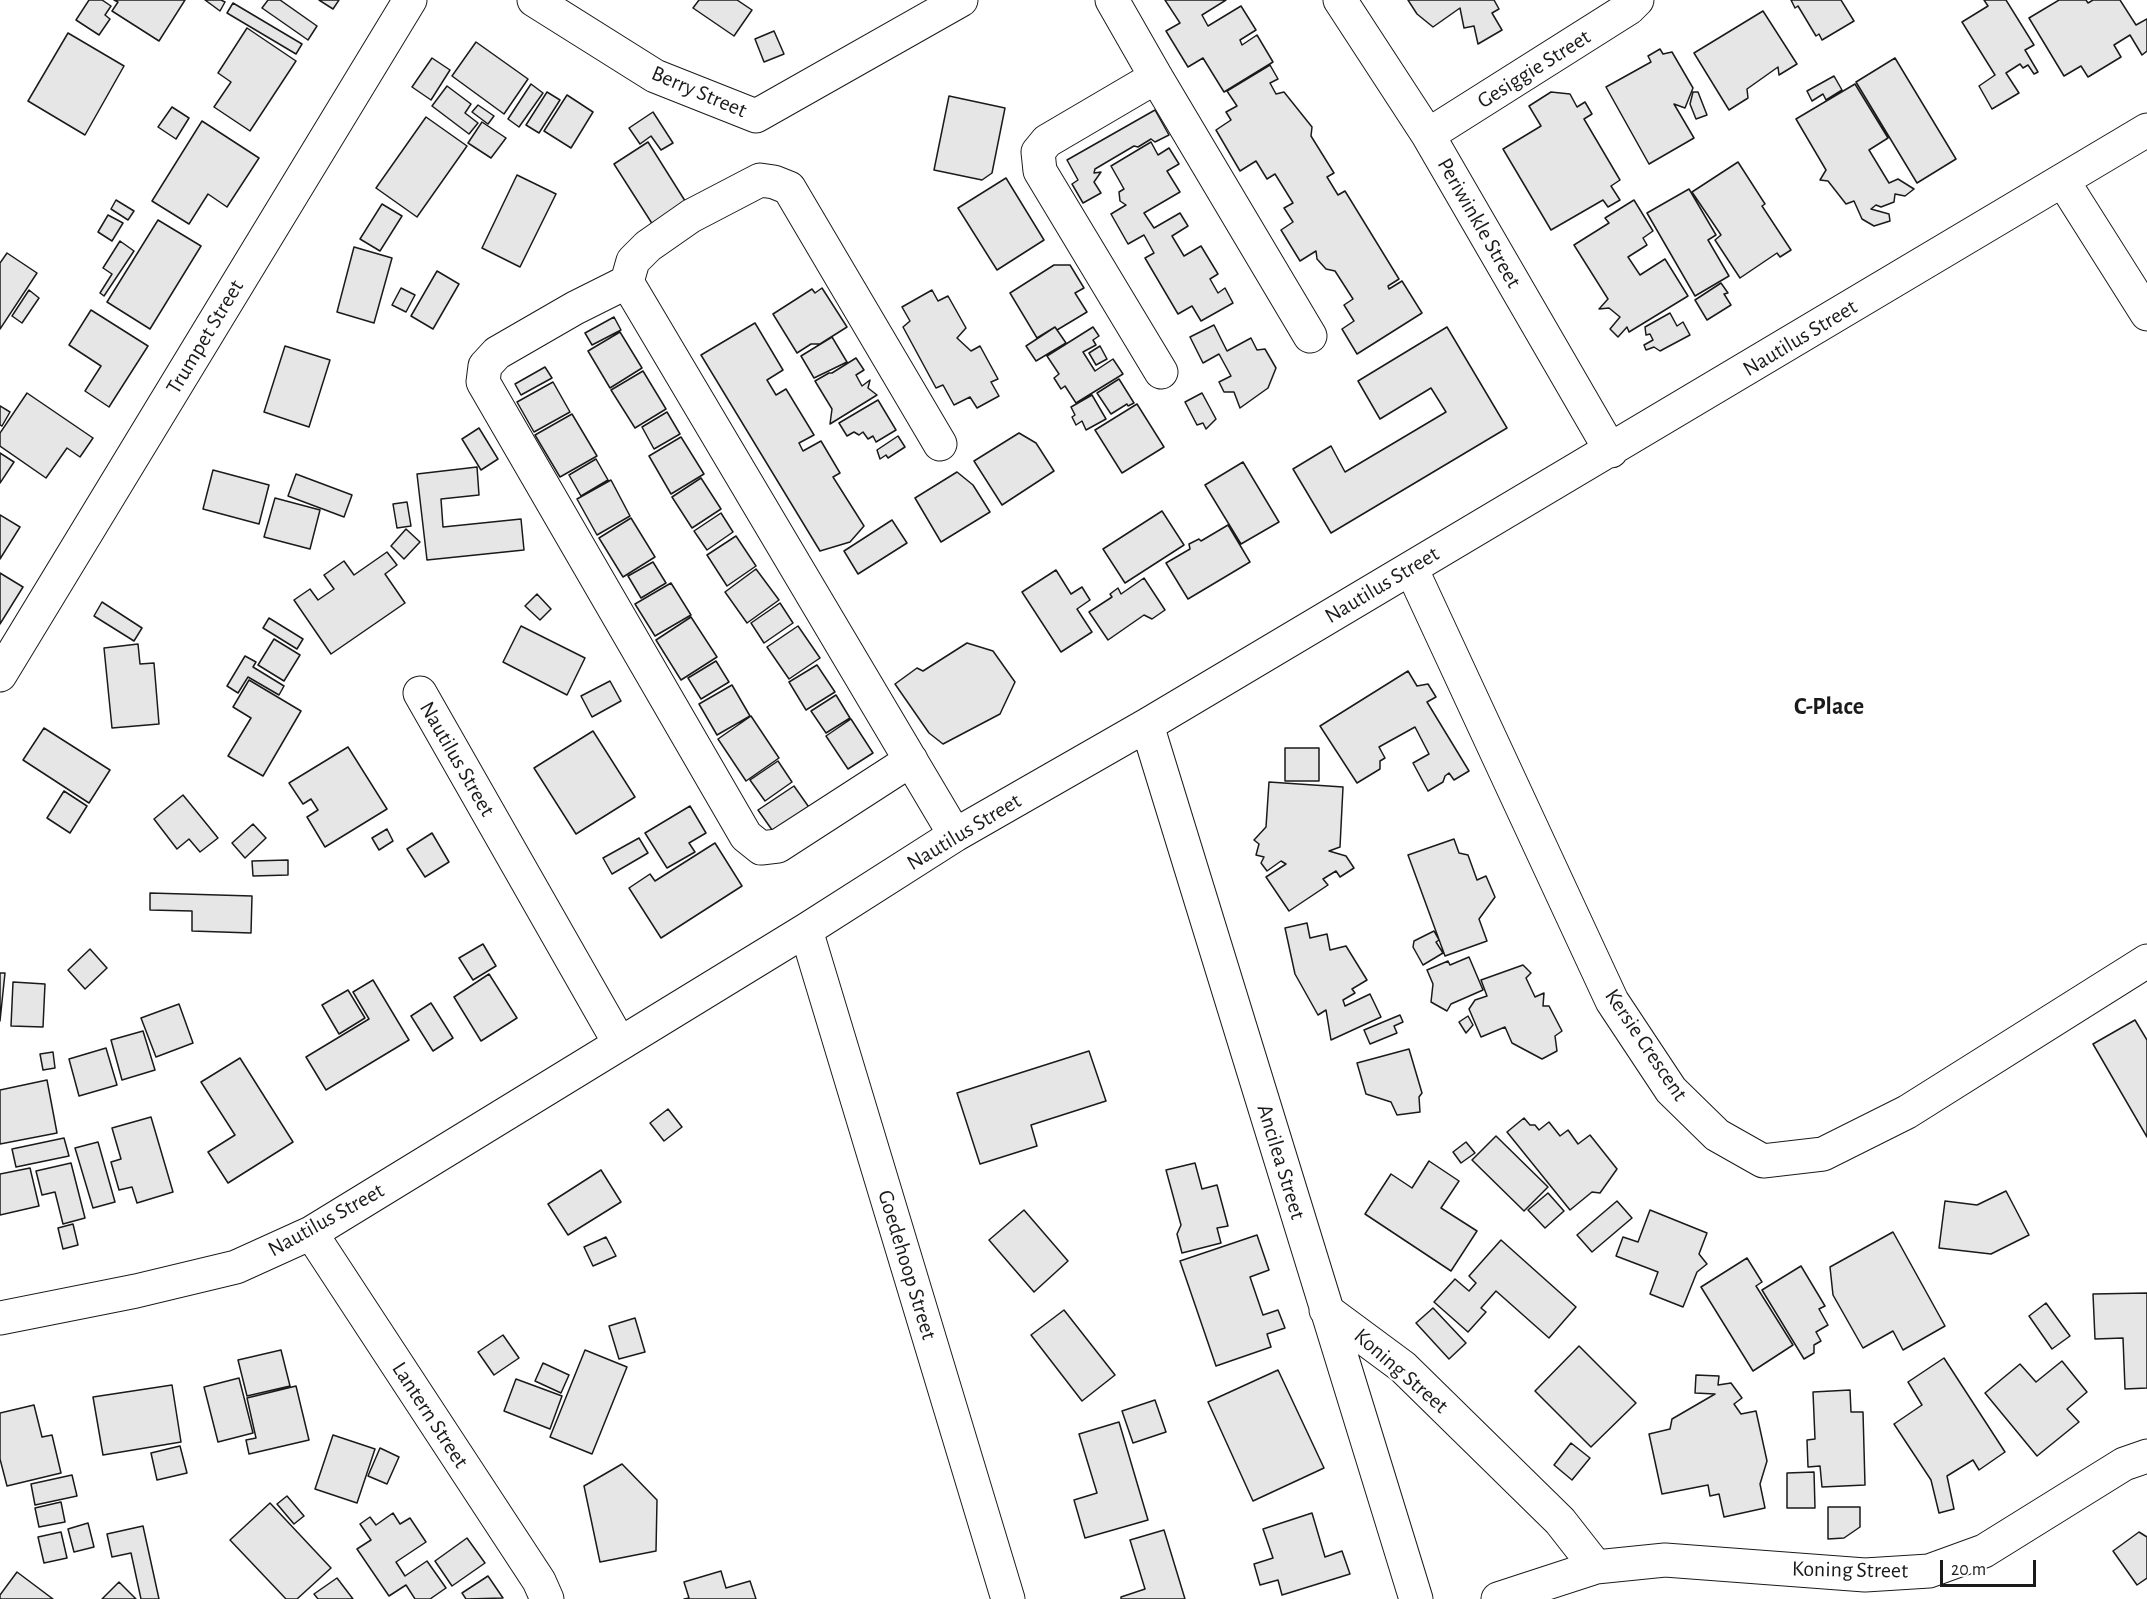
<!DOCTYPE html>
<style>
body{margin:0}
#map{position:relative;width:2147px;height:1599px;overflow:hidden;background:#fff;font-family:"Alegreya Sans",sans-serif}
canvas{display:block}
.scale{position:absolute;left:1940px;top:1560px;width:96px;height:27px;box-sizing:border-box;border:3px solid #1a1a1a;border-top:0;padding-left:8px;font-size:18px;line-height:21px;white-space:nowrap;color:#1a1a1a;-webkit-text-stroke:4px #fff;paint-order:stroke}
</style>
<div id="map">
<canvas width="2147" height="1599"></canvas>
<div class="scale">20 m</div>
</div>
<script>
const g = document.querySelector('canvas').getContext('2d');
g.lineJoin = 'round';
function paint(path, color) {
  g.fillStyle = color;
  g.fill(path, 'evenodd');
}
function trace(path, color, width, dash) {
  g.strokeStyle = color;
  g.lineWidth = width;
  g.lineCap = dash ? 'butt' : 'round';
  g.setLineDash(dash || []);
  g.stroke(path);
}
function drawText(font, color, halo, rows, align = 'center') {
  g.font = font + ' "Alegreya Sans",sans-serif';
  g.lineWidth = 4.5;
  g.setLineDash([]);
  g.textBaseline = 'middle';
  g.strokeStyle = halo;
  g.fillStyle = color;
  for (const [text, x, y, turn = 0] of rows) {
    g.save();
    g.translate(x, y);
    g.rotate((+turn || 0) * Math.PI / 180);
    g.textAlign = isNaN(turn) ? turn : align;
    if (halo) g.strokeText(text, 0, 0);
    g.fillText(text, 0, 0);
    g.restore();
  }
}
const building = new Path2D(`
 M89,0H102L111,6L105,15L110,19L99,35L76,20Z
 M114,0H185L159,41L112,11L118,2Z
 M205,0H221L225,2L220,11Z
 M268,0H280L317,26L308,40L262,8Z
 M319,0H339L333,9Z
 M699,0H737L752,10L734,36L693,8Z
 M1165,0H1226L1202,15L1208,26L1241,6L1256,30L1240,40L1242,45L1257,35L1273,62L1224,92L1203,58L1188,67L1166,31L1180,23Z
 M1408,0H1494L1499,9L1492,13L1502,30L1478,44L1474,26L1464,28L1460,8L1433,27L1417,14Z
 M1791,0H1841L1854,21L1822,40L1819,34L1816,36L1798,6L1795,8Z
 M1984,0H2006L2034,45L2025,50L2038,72L2034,74L2028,65L2023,68L2020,64L2006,73L2019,93L1992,109L1979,86L1995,75L1962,22L1988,6Z
 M2059,0H2086L2088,3L2093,0H2120L2136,25L2147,19V51L2142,55L2130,35L2114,45L2121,57L2088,77L2081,66L2064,76L2029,18Z
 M233,3L302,44L296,54L227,13Z
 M1763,11L1797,64L1779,75L1778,67L1747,89L1748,98L1729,110L1694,53Z
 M247,28L296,61L250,131L214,107L231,82L218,73Z
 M774,31L784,54L764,62L755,39Z
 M68,33L124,66L85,135L28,101Z
 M476,42L528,79L504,114L452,76Z
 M1660,49L1663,54L1672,52L1693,88L1685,108L1674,104L1694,138L1649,164L1606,87L1651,62L1648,56Z
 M432,58L450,70L431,100L412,87Z
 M1895,58L1956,159L1917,183L1856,82Z
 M1270,65L1278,79L1270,83L1276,94L1284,92L1312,127L1311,136L1334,173L1327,177L1338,195L1345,191L1399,279L1388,286L1389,289L1402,281L1422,313L1357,354L1342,329L1354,321L1344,305L1353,299L1335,271L1326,269L1317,259L1316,251L1300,261L1281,230L1293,222L1284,208L1293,203L1275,174L1267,179L1256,161L1240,171L1216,130L1231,120L1226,112L1237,106L1227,91Z
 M1834,76L1842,90L1826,100L1823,94L1812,101L1807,91Z
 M531,84L543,93L519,127L508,119Z
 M1855,84L1888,138L1869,150L1889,183L1898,179L1914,189L1905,196L1895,194L1894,202L1881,207L1876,205L1871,209L1889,214L1890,221L1874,226L1862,219L1854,201L1846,204L1828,181L1820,180L1826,170L1796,119Z
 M447,86L471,104L465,113L478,123L469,134L432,106Z
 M547,92L560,100L539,133L526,125Z
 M1551,92L1570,94L1577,107L1585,102L1592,114L1584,119L1620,180L1611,186L1620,200L1608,207L1603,200L1551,230L1503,149L1541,126L1529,106Z
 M1693,92H1698L1707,115L1696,119L1690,104Z
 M567,95L593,112L571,148L544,131Z
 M949,96L1005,108L992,173L982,180L934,170Z
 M478,105L494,116L488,124L472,112Z
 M172,107L189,118L176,139L158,127Z
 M1155,110L1169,135L1155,142L1151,139L1138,147L1134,146L1095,169L1094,173L1101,172L1094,182L1101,193L1083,203L1072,184L1078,180L1067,160Z
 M653,112L673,143L661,150L651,136L640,144L629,128Z
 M426,117L467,146L417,217L376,188Z
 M202,121L259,158L227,207L208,194L189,224L152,201Z
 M482,122L506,138L491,158L468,143Z
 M648,142L687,204L653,225L614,164Z
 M1151,142L1158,155L1169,148L1179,164L1167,171L1180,192L1144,213L1154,228L1180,213L1188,226L1172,236L1184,256L1201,246L1218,274L1210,279L1218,293L1225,288L1233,303L1201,321L1192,306L1178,314L1145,258L1154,253L1144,235L1128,244L1111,214L1126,205L1120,201L1119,192L1124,189L1111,166Z
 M1738,162L1765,204L1762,206L1791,250L1780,257L1777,253L1740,278L1715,240L1721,235L1692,192Z
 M517,175L556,194L520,267L482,248Z
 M1006,178L1044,240L997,270L958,208Z
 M1689,189L1716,235L1708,240L1729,276L1695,296L1647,213Z
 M116,200L134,211L128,220L111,209Z
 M1634,200L1653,231L1643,238L1647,245L1628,257L1640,275L1665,259L1688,296L1629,332L1627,327L1618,337L1610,329L1620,317L1609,308L1599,309L1608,299L1574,245L1609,223L1605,218Z
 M382,204L402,216L380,251L360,239Z
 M108,215L123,223L112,241L98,232Z
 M158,220L201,246L150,329L107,302Z
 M120,241L134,251L104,296L100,293L112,274L103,268Z
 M354,247L392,258L374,323L337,312Z
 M7,253L37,273L0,329V263Z
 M1054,265H1070L1084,288L1075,293L1087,312L1057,330L1055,327L1037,338L1010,293Z
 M437,271L459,284L433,329L411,316Z
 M1721,283L1728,293L1724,294L1731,305L1707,320L1695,300Z
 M401,288L415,295L406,312L392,305Z
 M822,288L847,327L820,344H811L797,353L773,314L812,289L815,293Z
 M29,290L39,298L22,323L12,316Z
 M932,290L938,301L948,296L966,328L957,338L971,351L980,346L998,379L991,382L999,396L977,408L970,397L954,405L943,385L936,388L903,327L910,321L902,307Z
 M91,310L148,346L109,407L85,391L101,366L69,345Z
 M1670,313L1677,326L1683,322L1690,335L1660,351L1654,347L1646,350L1644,345L1653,340L1650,334L1646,335L1645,327Z
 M614,317L621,330L592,345L585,333Z
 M755,323L783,370L767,380L776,395L786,389L814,435L799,443L803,451L821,441L840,473L833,477L864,526L850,542L820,551L701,355Z
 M1214,325L1227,351L1251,338L1257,350L1265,349L1276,368L1268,388L1240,408L1234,392H1224L1219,382L1231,376L1219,354L1203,363L1190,337Z
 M1055,327L1066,343L1036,361L1026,346Z
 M1093,327L1099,336L1093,340L1096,345L1083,352L1095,371L1113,359L1123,374L1076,403L1065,386L1061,389L1054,378L1059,374L1047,356Z
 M1447,327L1507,428L1331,533L1293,469L1331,446L1345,472L1446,412L1431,388L1380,419L1358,381Z
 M620,332L642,368L610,388L588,351Z
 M832,337L847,362L814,378L801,356Z
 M285,346L330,360L309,427L264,412Z
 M1100,346L1107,359L1096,365L1089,353Z
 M856,358L864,370L856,375L862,386L870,380L868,388L877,395L830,424L832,409L815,381L829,373H832Z
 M545,367L552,378L521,395L515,384Z
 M643,371L666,409L635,428L611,390Z
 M1119,379L1134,403L1128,406L1127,404L1111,414L1097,393Z
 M553,382L570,412L534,432L517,402Z
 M27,393L93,438L80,457L67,448L46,478L0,446V433Z
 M1202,393L1216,419L1206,429L1203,423L1197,425L1185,402Z
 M1092,395L1106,419L1086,430L1082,421L1076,425L1072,417L1075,415L1071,407Z
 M878,400L896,430L876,442L873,436L868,439L863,432L859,435L854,432L847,436L839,423Z
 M1137,404L1164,447L1122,473L1095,430Z
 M0,406L10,412L2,426L0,425Z
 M667,412L680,434L654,449L642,427Z
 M572,414L597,456L560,477L535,435Z
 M479,428L498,459L481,470L462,439Z
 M1019,433L1036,443L1054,471L1002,505L974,461Z
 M898,436L905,447L888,458L886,455L880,459L877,450Z
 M681,437L704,474L671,494L649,456Z
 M0,453L14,462L0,483Z
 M596,459L608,480L581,496L569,475Z
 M1243,462L1279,522L1241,544L1205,485Z
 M477,467L479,495L441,499L443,527L521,519L524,550L427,560L417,474Z
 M213,470L269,485L259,524L203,509Z
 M957,472L973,485L990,512L941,542L915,498Z
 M296,474L352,495L344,517L288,496Z
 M701,478L721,509L692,528L672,497Z
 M611,480L630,516L597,535L577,499Z
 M275,498L320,510L310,549L264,537Z
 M407,502L411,526L397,528L393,504Z
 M1162,511L1184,545L1125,583L1103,549Z
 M721,513L733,532L707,550L694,531Z
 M0,515L20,527L0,559Z
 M631,518L655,557L623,577L599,538Z
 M892,520L907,543L858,574L844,551Z
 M1228,525L1250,562L1188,599L1166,563L1190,549L1189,544L1199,539L1201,541Z
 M406,529L420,542L404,559L391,546Z
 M736,536L756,566L727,586L707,555Z
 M387,552L397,565L385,574L405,603L331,654L294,600L310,589L318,600L334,589L324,575L344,561L354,575Z
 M653,562L666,583L641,598L628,576Z
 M756,569L779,600L747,623L725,592Z
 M1056,570L1071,594L1082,587L1090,600L1077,609L1092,632L1061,652L1022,592Z
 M0,573L23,587L0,624Z
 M1144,578L1165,610L1152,619L1144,615L1108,640L1089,612L1112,597L1110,594L1118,588L1121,594Z
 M671,583L691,615L655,636L635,604Z
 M537,594L551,609L540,620L525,606Z
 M102,602L142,628L134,641L94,616Z
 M780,603L793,623L764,643L751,623Z
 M691,617L717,657L681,680L656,640Z
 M269,618L303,639L297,649L263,628Z
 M521,626L585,658L567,695L503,662Z
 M798,626L820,658L789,679L767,647Z
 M274,639L300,655L284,681L258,665Z
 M967,643L993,651L1015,682L1000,714L943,744L929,733L895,684L917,668L923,671Z
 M138,644L140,664L154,663L159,724L112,728L104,648Z
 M245,656L256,662L253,667L284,686L279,695L248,677L238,693L227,686Z
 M716,661L729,682L701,699L688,678Z
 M817,665L835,692L806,710L789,682Z
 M1408,671L1417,686L1428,684L1436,697L1427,702L1469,771L1454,780L1449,773L1445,776L1443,782L1428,791L1413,763L1429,754L1415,727L1379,747L1385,758L1380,761V769L1357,783L1320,726Z
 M249,680L301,711L263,776L228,756L251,718L233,707Z
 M610,681L621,701L592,717L581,696Z
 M732,685L750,716L717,735L699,704Z
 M836,695L850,718L826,733L811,711Z
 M751,716L779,758L746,781L718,739Z
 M851,719L873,753L848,769L826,736Z
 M44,728L110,770L89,803L23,760Z
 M593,731L635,797L576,834L534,768Z
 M348,747L387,809L325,847L307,817L318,810L311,799L303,804L289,783Z
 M1285,748H1319V781H1285Z
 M778,761L792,782L765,801L750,780Z
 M1269,782L1343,787L1340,847L1329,851L1346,856L1354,868L1340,877L1336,871L1323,879L1328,885L1289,911L1266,877L1286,864L1281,861L1267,871L1261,863L1264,857L1256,855L1259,844L1254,840L1266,827Z
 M794,786L813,813L777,837L758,810Z
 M64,791L87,806L70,833L47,818Z
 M183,795L218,838L200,852L189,839L177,849L154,819Z
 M690,806L706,833L689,843L695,852L667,868L645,833Z
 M253,824L266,838L245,858L232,843Z
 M387,829L393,841L379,850L372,838Z
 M432,833L449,862L425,877L407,849Z
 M639,838L648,853L612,874L603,858Z
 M1454,839L1459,853L1468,855L1477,880L1486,876L1495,897L1479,919L1487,941L1445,956L1408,855Z
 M715,843L742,886L661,938L629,888L650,874L655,881Z
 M288,860V875L253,876L252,861Z
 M150,893L252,896L251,933L192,931V911L150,910Z
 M1307,923L1310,938L1327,934L1330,950L1346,946L1367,980L1352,989L1355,993L1343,1000L1345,1006L1370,994L1381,1017L1331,1040L1326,1010L1318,1015L1295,974L1285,928Z
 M1434,931L1439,940L1436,942L1443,953L1423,965L1413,947L1414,941Z
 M483,944L496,966L473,980L459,958Z
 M90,949L107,968L85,989L68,970Z
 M1469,957L1483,990L1451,1004L1447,1011L1431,1002L1433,984L1427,970L1448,961L1450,965Z
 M1523,965L1531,973L1526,978L1535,997L1544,993L1543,1006H1549L1562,1031L1555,1036L1557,1051L1542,1059L1512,1043L1505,1027L1481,1037L1469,1009L1475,1000L1487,996L1481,980Z
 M0,973H5L0,1021Z
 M489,974L517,1018L481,1041L454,997Z
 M373,980L409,1040L326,1090L306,1057L369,1019L353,992Z
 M13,982L45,984L43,1027L11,1026Z
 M348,990L365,1018L339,1034L322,1005Z
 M431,1003L453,1038L433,1051L411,1016Z
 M179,1004L193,1043L156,1057L141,1018Z
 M1400,1015L1403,1022L1394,1026L1397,1033L1370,1044L1364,1030Z
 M1468,1016L1473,1025L1466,1033L1459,1022Z
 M2135,1020L2147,1040V1137L2093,1044Z
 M143,1031L155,1070L122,1080L111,1040Z
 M106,1048L117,1085L79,1096L69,1059Z
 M1409,1049L1422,1093L1419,1097L1420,1112L1397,1115L1391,1102L1366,1094L1357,1063Z
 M1089,1051L1106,1101L1031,1125L1037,1146L980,1164L957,1093Z
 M53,1052L55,1068L43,1070L40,1054Z
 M240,1058L293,1142L228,1183L208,1152L235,1135L201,1082Z
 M47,1080L57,1133L0,1144V1090Z
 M668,1109L682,1127L664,1141L650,1123Z
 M151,1117L173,1192L137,1203L132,1187L119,1190L111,1162L121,1159L112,1128Z
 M1524,1118L1530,1125H1535L1539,1130L1549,1122L1560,1136L1568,1130L1578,1144L1590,1135L1617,1169L1600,1193L1592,1192L1570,1210L1507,1132Z
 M1496,1136L1548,1187L1524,1211L1472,1160Z
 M64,1138L69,1156L16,1167L12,1149Z
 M98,1142L115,1202L93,1208L75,1148Z
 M1466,1142L1475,1153L1461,1163L1453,1152Z
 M1429,1161L1459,1181L1441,1208L1477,1231L1451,1271L1365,1214L1391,1174L1412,1188Z
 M71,1163L85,1218L63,1224L55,1192L42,1195L36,1171Z
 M1195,1163L1202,1189L1217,1185L1228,1226L1217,1228L1221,1243L1182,1253L1177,1234L1181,1225L1166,1170Z
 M30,1168L39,1206L0,1215V1174Z
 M601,1170L621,1202L568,1235L548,1204Z
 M2006,1191L2029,1235L1991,1254L1939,1248L1945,1201L1977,1205Z
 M1548,1193L1564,1211L1545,1228L1528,1210Z
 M1617,1201L1632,1218L1592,1252L1577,1235Z
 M1024,1210L1068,1261L1034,1292L989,1240Z
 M1650,1210L1707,1233L1699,1254L1707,1264L1697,1272L1683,1307L1650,1294L1658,1272L1616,1256L1623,1237L1638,1242Z
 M73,1224L78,1245L63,1249L58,1228Z
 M1893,1232L1945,1326L1903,1350L1893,1331L1863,1348L1833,1295L1830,1267Z
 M1257,1235L1269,1270L1250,1277L1263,1315L1278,1310L1285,1328L1267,1334L1271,1347L1216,1366L1180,1261Z
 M606,1237L616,1256L593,1266L584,1247Z
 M1501,1240L1576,1307L1549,1338L1496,1291L1481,1308L1486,1312L1468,1332L1434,1302L1455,1279L1469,1291L1476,1283L1469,1276Z
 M1747,1258L1762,1282L1756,1286L1793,1345L1753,1371L1701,1287Z
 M1801,1266L1825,1306L1819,1309L1828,1325L1816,1332L1821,1341L1814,1345V1353L1804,1359L1762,1290Z
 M2147,1293V1388L2125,1389L2123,1338L2095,1339L2093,1294Z
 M2046,1303L2070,1336L2052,1349L2029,1316Z
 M1433,1308L1466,1343L1449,1359L1416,1323Z
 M1064,1310L1115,1375L1082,1401L1031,1335Z
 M635,1318L645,1352L619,1359L609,1326Z
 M503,1335L519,1358L494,1375L478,1352Z
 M1579,1346L1636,1403L1591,1447L1535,1391Z
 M281,1350L290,1386L247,1396L238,1360Z
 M585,1350L627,1367L592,1454L550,1437Z
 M1944,1358L2005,1452L1979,1470L1973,1460L1947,1476L1954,1509L1939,1513L1931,1480L1894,1424L1922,1405L1908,1382Z
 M2062,1361L2087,1392L2067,1409L2079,1422L2037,1456L1985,1393L2020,1364L2036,1382Z
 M543,1363L569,1375L561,1393L535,1381Z
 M1278,1370L1324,1468L1253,1501L1208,1402Z
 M1696,1375L1719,1376L1718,1385L1731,1383L1742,1398L1734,1404L1741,1414L1756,1411L1767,1461L1760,1484L1765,1508L1724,1517L1719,1494L1710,1496L1708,1485L1662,1494L1649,1434L1670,1429L1672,1419L1715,1394L1695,1393Z
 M239,1378L253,1433L218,1442L204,1387Z
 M516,1379L562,1396L550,1429L504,1411Z
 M172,1385L181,1442L103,1455L93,1397Z
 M296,1386L309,1440L249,1454L246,1440L256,1438L247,1398Z
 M1850,1390L1851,1412H1863L1865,1485L1822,1487L1820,1466L1808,1467L1807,1440L1815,1439L1813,1392Z
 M1155,1400L1166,1432L1133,1443L1122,1411Z
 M34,1405L42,1437L52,1435L61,1473L7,1486L0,1459V1413Z
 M1119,1422L1148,1520L1085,1538L1074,1500L1097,1493L1079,1434Z
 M333,1435L375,1449L357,1503L315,1489Z
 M1571,1443L1590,1458L1572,1480L1554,1465Z
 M180,1446L187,1473L157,1480L151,1453Z
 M380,1448L399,1457L387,1484L368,1476Z
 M622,1464L657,1500L656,1551L600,1562L584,1486Z
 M1814,1472L1815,1508H1787V1473Z
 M72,1475L77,1496L35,1505L31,1484Z
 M287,1496L304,1516L294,1524L277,1504Z
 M61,1502L65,1522L39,1527L35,1508Z
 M270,1503L331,1568L297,1599H286L230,1540Z
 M1828,1507H1860V1527L1844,1538L1828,1539Z
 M393,1513L400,1524L410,1518L426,1542L396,1562L405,1576L427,1561L446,1588L430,1599H415L406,1585L389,1596L357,1549L371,1540L360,1524L370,1517L376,1525Z
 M1312,1513L1325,1557L1342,1551L1350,1574L1282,1595L1278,1580L1260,1585L1254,1564L1273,1558L1263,1529Z
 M88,1523L94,1547L74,1552L68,1529Z
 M143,1526L159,1599H141L131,1553L112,1557L107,1534Z
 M1164,1530L1185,1599H1121V1597L1145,1589L1130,1540Z
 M61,1532L67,1558L44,1563L38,1537Z
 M2139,1532L2147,1537V1578L2137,1585L2113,1551Z
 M467,1538L485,1563L452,1586L435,1561Z
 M721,1571L726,1588L750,1581L756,1599H684L689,1598L684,1582Z
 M17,1572L53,1599H0V1595Z
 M488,1576L503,1598L466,1599L462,1593Z
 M337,1578L353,1599H318L314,1594Z
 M119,1582L136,1599H102Z`);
paint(building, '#e6e6e6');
trace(building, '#1a1a1a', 1.5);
const minor = new Path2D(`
 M534,0L655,76L756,116L961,0
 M1112,0L1156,77L1310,336
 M1340,0L1428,135L1611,451
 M1156,77L1047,141L1038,152L1040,171L1161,372
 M1428,135L1629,8L1637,0
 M2063,181L2147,314
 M627,282L575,308L497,353L485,366L483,382L746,836L761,848L778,846L911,760
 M940,444L789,188L774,182L760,180L691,216L648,246L633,261L627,282L955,835
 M1411,568L1612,1001L1671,1090L1717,1135L1763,1161L1823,1154L1907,1112L2147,961
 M0,675L410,0
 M420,693L620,1044
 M1147,725L1416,1599
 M806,930L1008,1599
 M311,1233L539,1581L547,1599
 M1326,1310L1403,1367L1560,1521L1596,1567
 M0,1318L136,1291L236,1267L311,1233L806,930L955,835L1147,725L2147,130
 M1498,1599L1596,1567L1665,1560L1865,1575L1929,1571L1984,1551L2124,1464L2147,1456`);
trace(minor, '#1a1a1a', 35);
trace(minor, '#fff', 33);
drawText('22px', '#1a1a1a', '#fff', [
 ["Gesiggie Street",1534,69,-32],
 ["Berry Street",699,92,23],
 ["Periwinkle Street",1479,223,60],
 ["Trumpet Street",205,337,-59],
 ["Nautilus Street",1800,338,-31],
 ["Nautilus Street",1382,585,-31],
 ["Nautilus Street",457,759,60],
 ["Nautilus Street",964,832,-31],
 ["Kersie Crescent",1646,1045,56],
 ["Ancilea Street",1281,1162,73],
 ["Nautilus Street",326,1220,-29],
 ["Goedehoop Street",907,1265,73],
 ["Koning Street",1401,1371,41],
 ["Lantern Street",430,1415,57],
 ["Koning Street",1850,1570,1]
]);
drawText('bold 24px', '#1a1a1a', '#fff', [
 ["C-Place",1829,707]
]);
</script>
